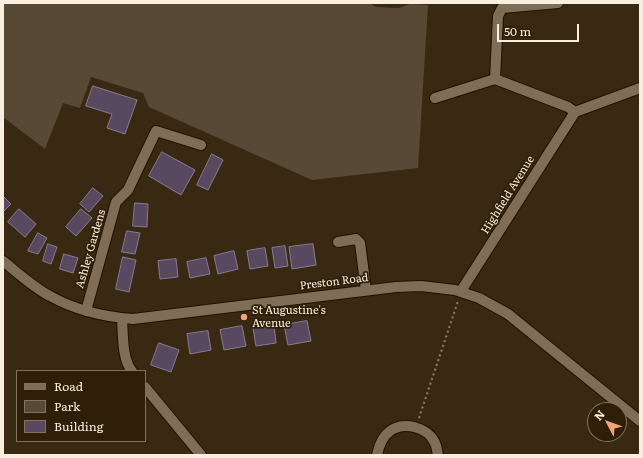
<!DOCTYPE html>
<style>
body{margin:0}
#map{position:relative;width:643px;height:458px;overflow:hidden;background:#392912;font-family:Literata,serif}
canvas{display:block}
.frame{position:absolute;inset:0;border:4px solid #f9efe1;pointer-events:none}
.legend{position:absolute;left:16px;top:370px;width:130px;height:72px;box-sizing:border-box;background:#2f1f08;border:1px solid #80725f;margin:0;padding:5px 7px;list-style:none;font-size:12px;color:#f9efe1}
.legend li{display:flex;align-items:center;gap:8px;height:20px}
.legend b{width:20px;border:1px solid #80725f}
.north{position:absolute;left:587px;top:402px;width:40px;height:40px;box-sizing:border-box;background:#2f1f08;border:1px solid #80725f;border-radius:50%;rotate:311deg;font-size:11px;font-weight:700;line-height:16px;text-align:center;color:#f9efe1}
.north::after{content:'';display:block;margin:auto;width:14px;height:18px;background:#f0a27a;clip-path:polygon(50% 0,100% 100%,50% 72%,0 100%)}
.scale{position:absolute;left:497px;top:24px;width:82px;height:18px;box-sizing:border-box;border:2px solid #f9efe1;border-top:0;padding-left:5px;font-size:12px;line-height:14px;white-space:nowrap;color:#f9efe1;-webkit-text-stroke:3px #2f1f08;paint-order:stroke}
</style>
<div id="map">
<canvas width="643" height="458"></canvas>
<div class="frame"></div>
<ul class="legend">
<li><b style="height:5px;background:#806d55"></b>Road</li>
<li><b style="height:11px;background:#584936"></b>Park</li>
<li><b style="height:11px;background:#584961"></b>Building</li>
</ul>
<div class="north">N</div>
<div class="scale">50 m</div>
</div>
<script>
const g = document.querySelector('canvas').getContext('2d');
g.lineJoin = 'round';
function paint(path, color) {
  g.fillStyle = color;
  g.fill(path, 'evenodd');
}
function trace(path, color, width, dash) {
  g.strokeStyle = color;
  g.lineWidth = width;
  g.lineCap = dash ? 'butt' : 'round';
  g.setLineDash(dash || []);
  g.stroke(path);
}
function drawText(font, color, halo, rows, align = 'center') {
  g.font = font + ' Literata,serif';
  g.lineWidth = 3.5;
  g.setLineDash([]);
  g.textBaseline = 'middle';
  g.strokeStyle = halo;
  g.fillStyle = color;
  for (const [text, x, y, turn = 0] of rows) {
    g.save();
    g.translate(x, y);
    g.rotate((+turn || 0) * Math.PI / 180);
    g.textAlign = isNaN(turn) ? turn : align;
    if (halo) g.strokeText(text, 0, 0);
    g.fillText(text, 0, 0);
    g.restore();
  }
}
paint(new Path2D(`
 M3,3H369L376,7L399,8L410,4L428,5L418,168L312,180L149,107L143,93L91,77L80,108L63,103L45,149L3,117Z`), '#584936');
const building = new Path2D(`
 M93,86L137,100L125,134L107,128L112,114L86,106Z
 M162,152L195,170L181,195L149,176Z
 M212,154L223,160L208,190L197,185Z
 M93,188L103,196L89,212L80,204Z
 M3,196L11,204L3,212Z
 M135,203L148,204L147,227L133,226Z
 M19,209L36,224L25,237L8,222Z
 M81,209L92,218L76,236L66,227Z
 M127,231L140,233L135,254L122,252Z
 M38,233L47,238L38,254L28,251Z
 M48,244L57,247L51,264L43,261Z
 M313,244L316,265L292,269L289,247Z
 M285,246L288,266L275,268L272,248Z
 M265,248L268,266L250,269L247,251Z
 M234,251L238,269L218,274L214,256Z
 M64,254L78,258L73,273L60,269Z
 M123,257L136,260L129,292L116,289Z
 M206,258L210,274L190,278L187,262Z
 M176,259L178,277L160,279L158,261Z
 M307,321L311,341L288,345L284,325Z
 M274,325L276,343L256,346L253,328Z
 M242,326L246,346L224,350L220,330Z
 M208,331L211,350L190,354L187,334Z
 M159,343L179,350L171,372L151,365Z`);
paint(building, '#584961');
trace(building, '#8a7a94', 1);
const minor = new Path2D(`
 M495,79L498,16L502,8L558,3
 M435,98L495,79L568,107L575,112
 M575,112L640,88
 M338,242L356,239L360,243L366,290
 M3,261C18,273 33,287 50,296C75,310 106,317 133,319L396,287L421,286L455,290L479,298L508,314L640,421
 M461,291L575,112
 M86,311L116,202L128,190L156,131L201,145
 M122,318C123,333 122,360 132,371
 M145,387L201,455
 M377,455C379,445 382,437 390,431C404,421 428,427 435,443C437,447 437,451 438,455`);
trace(minor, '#201100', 12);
trace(new Path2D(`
 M419,418L458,301`), '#8b7e6b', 2, [2, 3]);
trace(minor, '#806d55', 10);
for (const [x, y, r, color] of [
 [244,317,4,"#f0a27a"]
]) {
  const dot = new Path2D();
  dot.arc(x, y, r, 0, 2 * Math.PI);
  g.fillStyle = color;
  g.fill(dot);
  trace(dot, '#2f1f08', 1.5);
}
drawText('11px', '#f9efe1', '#2f1f08', [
 ["Highfield Avenue",508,195,-58],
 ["Ashley Gardens",91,249,-74],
 ["Preston Road",334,282,-7]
]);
drawText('11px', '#f9efe1', '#2f1f08', [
 ["St Augustine's",252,311],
 ["Avenue",252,324]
], 'left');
</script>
